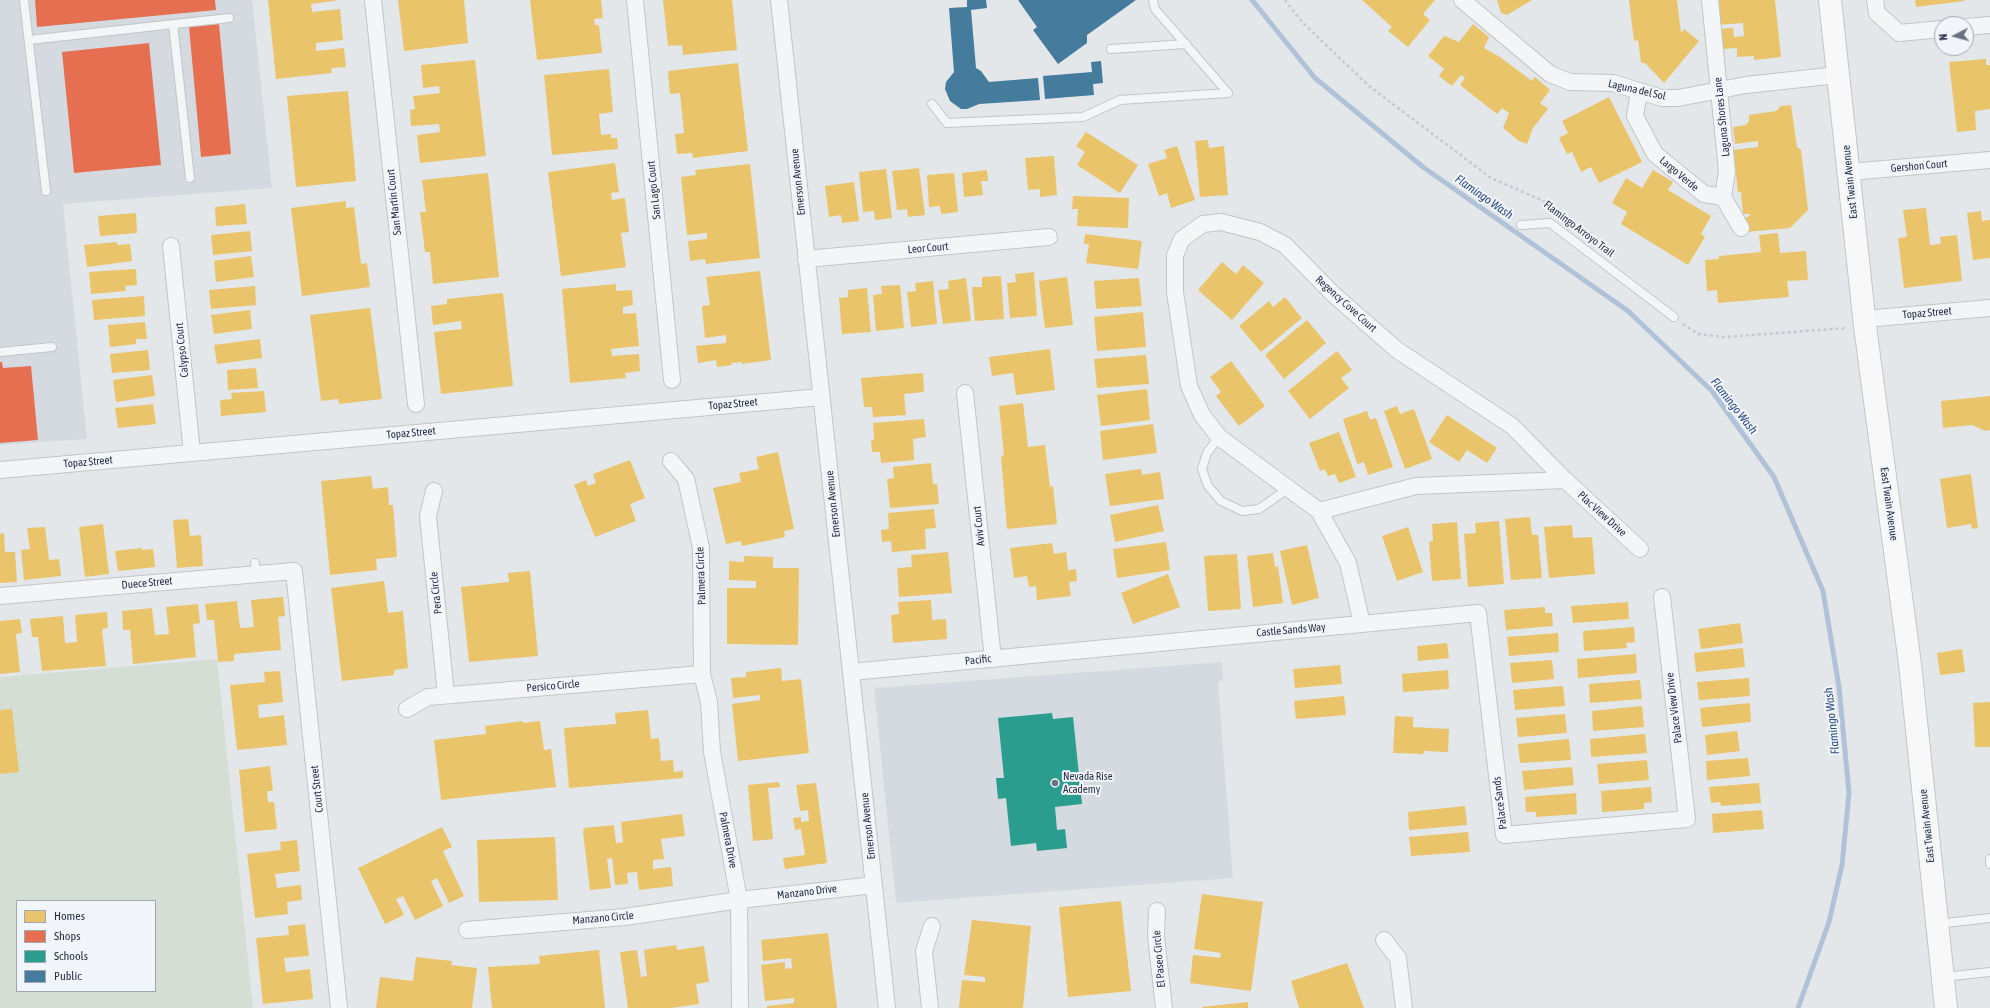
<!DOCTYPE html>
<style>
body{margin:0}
#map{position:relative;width:1990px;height:1008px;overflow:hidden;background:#e4e7ea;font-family:"Asap Condensed",sans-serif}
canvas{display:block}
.legend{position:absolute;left:16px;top:900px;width:140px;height:92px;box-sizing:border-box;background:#f2f5f9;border:1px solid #a1a7b2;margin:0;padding:5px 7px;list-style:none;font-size:12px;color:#283247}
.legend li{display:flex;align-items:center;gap:8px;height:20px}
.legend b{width:20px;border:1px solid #a1a7b2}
.north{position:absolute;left:1934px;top:16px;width:40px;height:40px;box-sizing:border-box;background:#f2f5f9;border:1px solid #a1a7b2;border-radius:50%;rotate:264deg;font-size:11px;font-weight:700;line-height:16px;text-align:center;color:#283247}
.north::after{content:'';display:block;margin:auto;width:14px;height:18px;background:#6a7180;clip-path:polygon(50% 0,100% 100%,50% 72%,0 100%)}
</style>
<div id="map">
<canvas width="1990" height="1008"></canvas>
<ul class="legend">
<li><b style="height:11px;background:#e9c46a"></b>Homes</li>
<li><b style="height:11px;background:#e76f51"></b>Shops</li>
<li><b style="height:11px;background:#2a9d8f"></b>Schools</li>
<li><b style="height:11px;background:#457b9d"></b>Public</li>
</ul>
<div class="north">N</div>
</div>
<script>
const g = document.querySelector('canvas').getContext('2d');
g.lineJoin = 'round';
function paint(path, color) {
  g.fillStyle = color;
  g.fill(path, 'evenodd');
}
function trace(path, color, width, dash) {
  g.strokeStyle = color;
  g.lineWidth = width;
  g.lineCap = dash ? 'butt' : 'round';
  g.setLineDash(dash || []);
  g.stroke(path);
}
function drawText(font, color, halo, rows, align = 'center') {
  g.font = font + ' "Asap Condensed",sans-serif';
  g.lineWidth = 4;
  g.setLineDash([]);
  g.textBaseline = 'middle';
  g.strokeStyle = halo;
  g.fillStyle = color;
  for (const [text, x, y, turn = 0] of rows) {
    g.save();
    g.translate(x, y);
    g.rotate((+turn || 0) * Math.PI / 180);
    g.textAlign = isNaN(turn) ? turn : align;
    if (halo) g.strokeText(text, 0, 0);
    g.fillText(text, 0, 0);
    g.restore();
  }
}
paint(new Path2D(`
 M0,0H252L272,188L63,204L87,439L0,445Z
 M1222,662L1223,680L1218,682L1233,878L896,903L874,688Z`), '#d5dae1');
paint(new Path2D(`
 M217,659L253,1008H0V677ZM17,901H155V991H17Z`), '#d4ded4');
paint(new Path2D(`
 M268,0H340L311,4L312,12L340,9L343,40L316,43V51L344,48L346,67L331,68L332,73L276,79Z
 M398,0H464L468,43L404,51Z
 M530,0H601L603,18L594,19L595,25H599L602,53L537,60Z
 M663,0H732L737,50L683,55L682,45L668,46Z
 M1362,0H1435L1423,14L1430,20L1408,47L1388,31L1392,27Z
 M1497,0H1532L1507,15L1501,13Z
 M1629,0H1677L1681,33L1684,29L1699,41L1664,83L1645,63H1641L1638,40L1634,41Z
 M1721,0H1775L1781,57L1754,60V56L1737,57V48L1722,49L1720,29L1733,28L1734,37L1744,36L1743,23L1717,25L1715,2Z
 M1915,0H1964V1L1916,7Z
 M1473,24L1489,37L1484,48L1500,57L1532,81L1535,77L1550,90L1540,103L1548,109L1533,128L1527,144L1519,141L1503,128L1509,113L1502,108L1497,114L1460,85L1465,78L1461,75L1452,86L1439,76L1444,69L1428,56L1444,36L1459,42Z
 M1986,59V65H1990V109L1975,111L1976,130L1957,132L1949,62Z
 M475,60L486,156L420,163L417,135L440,132L439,124L411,126L410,110L415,109L413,96L440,93L439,86L423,88L421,65Z
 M738,63L748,151L693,158L692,153L677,154L675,134L684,133L680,93L670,94L668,71Z
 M609,69L613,112L599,114L601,135L611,134V138H617L618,149L552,155L544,75Z
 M348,91L356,181L296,187L287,96Z
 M1609,97L1642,162L1599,183L1591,167L1581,172L1572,152L1567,154L1559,138L1568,133L1562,121Z
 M1791,105L1797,147L1801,150L1808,210L1790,228L1746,232L1744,218L1750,216V214H1743L1741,192H1738L1733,150L1758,147V141L1735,144L1733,127L1746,125L1749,121V115L1776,111L1781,106Z
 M1086,132L1138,165L1120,193L1077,165L1085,152L1076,146Z
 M1208,140L1209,148L1224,146L1228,195L1200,197L1195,141Z
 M1177,146L1195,200L1171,208L1167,193L1159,196L1148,164L1167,158L1164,150Z
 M1054,156L1057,195L1040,197V189L1028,190L1025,158Z
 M615,163L619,192L611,193L612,200L625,198L629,232L621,233L626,267L561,276L548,172Z
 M750,164L760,258L706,264L705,259L690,261L688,241L707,239V233L687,235L681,177L696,175L695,170Z
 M919,168L925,215L908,217L907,209L897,210L892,171Z
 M886,169L892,218L875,220L874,211L863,212L859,172Z
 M987,170L988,181H981L983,195L964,197L962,173Z
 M1653,170L1673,182L1668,190L1711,216L1701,234L1705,237L1688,265L1621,224L1627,212L1612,203L1626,178L1642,188Z
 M488,173L499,277L433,284L430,252H425L420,212H426L422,180Z
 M954,173L958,212L941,214L940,206L929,207L927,175Z
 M854,182L859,221L842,223L841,215L829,217L825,186Z
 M1073,196L1129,198L1128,228L1077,226L1078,209H1072Z
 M346,201V208L354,207L361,264L367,263L370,287L302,296L291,208Z
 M245,204L247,224L216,226L215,207Z
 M1926,208L1930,245L1941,244L1940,237L1957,235L1962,281L1904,288L1898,238L1907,237L1903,210Z
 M1981,211L1982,221L1990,220V258L1973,260L1967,213Z
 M136,213L137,233L100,236L98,216Z
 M250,231L252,251L213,255L211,235Z
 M1778,233L1780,253L1806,251L1808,280L1787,281L1789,297L1718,303L1717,290L1707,291L1705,260L1719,259V256L1761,252L1759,235Z
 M1085,234L1142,241L1138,269L1086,263L1089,244H1084Z
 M117,242V245L130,244L132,261L87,267L84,245Z
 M251,256L254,277L216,282L214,261Z
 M1222,262L1236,274L1243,265L1264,283L1232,320L1198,290Z
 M136,269L137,285L125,286L126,291L91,294L89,272Z
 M760,271L771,360L742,364V362L731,363L732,365L717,367L716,360L698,363L696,346L726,343V335L705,338L702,306L710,305L706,277Z
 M1034,272L1037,316L1010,318L1007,283L1016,282L1015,274Z
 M1001,276L1004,319L975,321L972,287H982V277Z
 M1067,277L1073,325L1045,328L1039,281Z
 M966,278L971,321L943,324L938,290L949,289L948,281Z
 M1139,278L1142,306L1096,309L1094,281Z
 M933,281L937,324L911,327L907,292L916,291L915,283Z
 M616,284V291L632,290L633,305L623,307V314L636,313L639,346L611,349L612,356L639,354L640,371L625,373L626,378L570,383L562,289Z
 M900,285L904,328L876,331L873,295L882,294L881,286Z
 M255,286L256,305L211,309L209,290Z
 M867,288L871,332L842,334L839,298L848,297V290Z
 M503,293L513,386L441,394L434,332L462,329L461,321L433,325L431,306L447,304V299Z
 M144,296L145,316L94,320L92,300Z
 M1285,297L1302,318L1261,352L1239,326L1269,301L1273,307Z
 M370,308L382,399L339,404L338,399L321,401L310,315Z
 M250,310L252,329L214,334L211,315Z
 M1143,312L1146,347L1097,351L1094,317Z
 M1307,320L1326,343L1284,379L1265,355Z
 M145,322L147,339H136V344L110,347L108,325Z
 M260,339L262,358L217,364L214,345Z
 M1050,349L1055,390L1016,395L1013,373L992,376L989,357Z
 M148,350L150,370L112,373L110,354Z
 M1337,351L1352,370L1341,378L1349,388L1310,419L1288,391Z
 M1146,355L1149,384L1097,388L1094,359Z
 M1231,361L1265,406L1239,426L1216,396L1221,392L1210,377Z
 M256,368L258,388L228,390L227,370Z
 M923,373L924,392L904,394L906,415L873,417L872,407H864L861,378Z
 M152,375L155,396L116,402L113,380Z
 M1147,389L1150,420L1101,426L1097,395Z
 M264,391L266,412L221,416L220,400L232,399L231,393Z
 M1990,396V430L1985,431L1972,425L1943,428L1941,401Z
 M1023,403L1028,447L1045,445L1050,487L1053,486L1057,524L1007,529L1001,456L1004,455L999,406Z
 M153,404L156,424L118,428L115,408Z
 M1397,406L1400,414L1414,409L1432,459L1405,469L1384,411Z
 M1367,411L1370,420L1376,418L1393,467L1368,475L1364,462L1357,464L1343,419Z
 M1447,415L1497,448L1487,463L1467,450L1459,462L1429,442Z
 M924,419L926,437L913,439L914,460L881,463L880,452H872L871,440H874L873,423Z
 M1153,424L1157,453L1103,460L1100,431Z
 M1339,432L1356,477L1339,483L1335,474L1328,476L1325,469L1320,471L1309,443Z
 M778,452L794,529L784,531L785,537L742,546L741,541L726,544L713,488L741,482L739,473L759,469L756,457Z
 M630,460L645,498L630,504L636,521L595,537L574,485L586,480L588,486L596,483L593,474Z
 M931,463L933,484H937L939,504L890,508L887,479L894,478L893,467Z
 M1141,469L1142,475L1160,472L1164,499L1110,506L1105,474Z
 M1971,474L1978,528L1972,529L1971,524L1947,528L1940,479Z
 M371,476L373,489L388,487L389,505H393L397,557L376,559L377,570L330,575L321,481Z
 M1158,505L1164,531L1115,542L1110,515Z
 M934,509L936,528L925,529L926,549L892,552L891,541L882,542L881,530L889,529L888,513Z
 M1530,517L1532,535H1538L1542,578L1511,580L1505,519Z
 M188,519L190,536L201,535L203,566L177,568L173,520Z
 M1499,521L1504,584L1468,587L1464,534L1476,533L1475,523Z
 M1457,522L1461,579L1432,581L1429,542L1433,541L1432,524Z
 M103,524L109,574L85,577L79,527Z
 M1572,525L1573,538L1592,537L1595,574L1549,578L1544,527Z
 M45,527L49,560L59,559L61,576L24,580L21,550L30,549L27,528Z
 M1408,527L1423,572L1397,581L1382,536Z
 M4,533L5,552H15L17,582L0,583V534Z
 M1166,542L1170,570L1117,578L1113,549Z
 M1052,543L1054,554L1066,552L1068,570L1076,569L1077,581L1069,582L1071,596L1037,600L1036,586L1029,587L1027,576L1014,578L1010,548Z
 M1307,545L1319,598L1292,605L1280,551Z
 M142,548V550L153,549L155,567L118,571L115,551Z
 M948,552L952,593L899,597L897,568L912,567L911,555Z
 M1273,553L1275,567L1278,566L1283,603L1253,607L1247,556Z
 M1237,554L1241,609L1208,611L1204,556Z
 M744,556L773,557V568H799L798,645L727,644V588H756V581L729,580V561L744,562Z
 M530,571L538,656L469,662L461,587L509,582L508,573Z
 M1168,574L1180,607L1133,624L1121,593Z
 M384,581L388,613L403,611L408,668L394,670V675L342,681L331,588Z
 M283,597L285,616L278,617L281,650L234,654V661L218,662L214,620H207L205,604L237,601L240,628L254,627L251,600Z
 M931,600L932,620L946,619L947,639L893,643L891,615L899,614L898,602Z
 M1628,602L1629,619L1573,623L1571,606Z
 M198,604L200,623L193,624L196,657L133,664L130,630H123L122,611L152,608L155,635L169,634L166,607Z
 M1545,607V613H1552L1553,626L1506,630L1504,610Z
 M107,612L108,628L102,629L106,666L42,671L38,637H32L30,619L63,616L65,643L77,642L75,615Z
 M20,619L22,633L16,634L20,672L0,674V621Z
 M1740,623L1743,643L1701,649L1698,629Z
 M1634,627L1635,642L1626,643L1627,648L1584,651L1583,631Z
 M1558,633L1559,652L1509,656L1507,637Z
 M1447,643L1449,658L1418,661L1417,646Z
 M1743,648L1745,667L1696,672L1694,653Z
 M1962,649L1965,672L1940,675L1937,653Z
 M1636,654L1637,673L1578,678L1577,659Z
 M1552,660L1554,679L1512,683L1510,663Z
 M1340,665L1342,684L1295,688L1293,669Z
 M781,668L782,681L801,679L809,753L738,761L732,704L760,700V695L733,698L731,678L746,677V672Z
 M1448,670L1449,689L1403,692L1402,674Z
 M280,671L283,702L258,705L259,718L284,715L287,745L237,750L230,685L265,682L264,672Z
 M1749,678L1750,696L1699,700L1697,682Z
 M1640,680L1642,699L1590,703L1589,684Z
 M1563,686L1565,706L1515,710L1513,690Z
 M1344,696L1346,715L1296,719L1294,701Z
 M1990,702V747H1975L1973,703Z
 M1750,703L1751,722L1702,727L1700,708Z
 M1642,706L1644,727L1593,731L1592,711Z
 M12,709L19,772L0,774V710Z
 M648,710L651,739L659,738L661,761L673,760L674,772L683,771V778L569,788L564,728L616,724L615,713Z
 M1565,714L1567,733L1518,737L1516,718Z
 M1395,716L1413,717V727L1449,729L1448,752L1424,751L1423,754L1393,753Z
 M523,721V723L540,721L544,750L551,749L556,787L441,800L434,740L486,734L485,726Z
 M1737,731L1740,751L1707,755L1705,735Z
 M1645,734L1647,753L1591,757L1590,739Z
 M1569,739L1571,760L1520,763L1518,744Z
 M1748,758L1750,776L1707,780L1706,761Z
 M1647,760L1649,780L1599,784L1597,764Z
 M270,766L273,791H267L268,802H274L277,829L245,832L239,770Z
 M1572,767L1574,785L1524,790L1522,771Z
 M779,782L780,787L768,788L773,839L753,841L748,785Z
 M816,783L827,863L785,869L783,858L805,855L801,829L795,830L793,818L801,817V822L809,821L808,810L800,811L796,785Z
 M1759,783L1761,803L1721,806L1720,802L1711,803L1709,787Z
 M1651,787L1652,802L1644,803V809L1602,812L1601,791Z
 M1576,793L1577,814L1536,817V812H1526L1525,797Z
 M1465,806L1467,825L1409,830L1408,812Z
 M1762,810L1764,829L1713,833L1712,814Z
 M682,814L685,836L661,839L664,859L653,860V869L671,867L673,886L639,890L637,872L627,873L628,884L615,885L612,858L607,859L611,888L590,890L583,832L584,828L614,825L616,843L623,842L621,822Z
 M442,827L452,847L443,851L464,896L449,903L437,878L431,881L443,906L415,920L403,896L396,899L404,915L385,924L358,868Z
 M1468,832L1470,852L1411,856L1409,837Z
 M555,837L558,900L479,902L477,840Z
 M297,840L300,871L275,874L277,888L301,885L302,900L287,902L288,914L255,918L247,854L281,850L280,842Z
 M1202,894L1263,902L1251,991L1190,983L1193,955L1220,958L1221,953L1194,949Z
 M1121,901L1131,991L1068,997L1059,907Z
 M972,920L1031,926L1023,1008H959L962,980L985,982V977L964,975Z
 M305,924L309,956L284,958L286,972L310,969L313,999L263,1004L256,938L289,935L288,926Z
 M828,933L837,1008H767V1006L794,1003V998L765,1001L761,965L785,962V969L792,968L791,958L763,961L761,940Z
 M676,945L677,950L704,946L709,982L696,984L699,1004L671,1008H628L620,952L637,950L641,977L647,976L644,950Z
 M599,950L605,1008H492L488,967L540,964L539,956Z
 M416,957L452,961L451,965L477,968L472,1008H376L380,977L413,981Z
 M1347,963L1364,1008H1299L1291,981Z
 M1248,1002V1008H1202V1007Z`), '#e9c46a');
paint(new Path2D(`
 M35,0H215L216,10L37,27Z
 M219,24L231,154L201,157L189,27Z
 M149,43L161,165L74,173L62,52Z
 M0,362H2L3,368L31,366L38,440L0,443Z`), '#e76f51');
paint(new Path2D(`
 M1052,713L1053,719L1073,717L1082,804L1055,807L1057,830L1065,829L1067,848L1037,851L1036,843L1011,846L1006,798L998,799L996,778H1004L998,718Z`), '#2a9d8f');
paint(new Path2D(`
 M967,0H986L987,8L971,10L976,68L981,71L989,82L1038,78L1040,100L979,104L967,109H961L950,101L945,89L946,82L954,72L949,8L967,7Z
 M1018,0H1136L1087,35V43L1058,64L1033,30L1037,27Z
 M1101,61L1103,83L1093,84L1094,95L1045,99L1043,76L1092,72L1091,62Z`), '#457b9d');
trace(new Path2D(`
 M1252,0L1315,78L1423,167L1628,311L1712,391L1774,477L1823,591L1839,687L1849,793L1842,865L1829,922L1798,1008`), '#b0c2d8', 5);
const lane = new Path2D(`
 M24,0L46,191
 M173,24L190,178
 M29,40L229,18
 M1111,49L1186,44
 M932,104L947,123L1083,117L1120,100L1228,93L1155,9L1153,0
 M1521,225L1550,223L1674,317
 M0,352L52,347
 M1219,437L1207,453L1202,469L1208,486L1221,501L1242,511L1259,509L1289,488
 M255,563L256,574
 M1990,859V864
 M1937,924L1990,918
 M1944,977L1990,972`);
const street = new Path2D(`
 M373,0L416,404
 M635,0L672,380
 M779,0L887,1008
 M1462,0L1550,74L1570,82L1613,83L1662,98H1678L1746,85L1838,75
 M1710,0L1727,171L1723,197L1741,228
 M1875,0L1877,13L1899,33L1942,29
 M1966,27L1990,25
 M1639,92L1635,116L1655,154L1704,194L1723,197
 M1849,172L1990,160
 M171,246L192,453
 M806,259L1049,237
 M1865,319L1990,308
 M965,393L993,659
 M671,461L686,479L701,548L702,674L709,702L712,752L739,900L740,1008
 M0,470L821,397
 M434,491L428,516L446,695
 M1319,511L1416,486L1565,480
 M0,596L294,571L339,1008
 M1362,624L1348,563L1319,511L1219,437L1202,415L1189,386L1175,292V255L1182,239L1203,224L1221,222L1260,232L1285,245L1333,294L1397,350L1512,426L1565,480L1640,549
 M851,672L1478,613L1504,835L1687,819L1662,597
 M407,709L428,697L702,674
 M1157,911L1156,936L1164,1008
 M467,930L625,917L739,900L874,885
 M1384,940L1398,958L1404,1008
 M930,1008L924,951L932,926`);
const secondary = new Path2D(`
 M1830,0L1865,326L1910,664L1946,1008`);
trace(lane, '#c2c5c8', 10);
trace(street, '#c2c5c8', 18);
trace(secondary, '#c2c5c8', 24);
trace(new Path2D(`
 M1285,0L1303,23L1369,86L1491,178L1548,203L1560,213
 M1683,324L1698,334L1725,337L1847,328`), '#c5c8cd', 2.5, [3, 3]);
trace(lane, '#f4f5f7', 8);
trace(street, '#f4f5f7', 16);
trace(secondary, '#f8f8f8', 22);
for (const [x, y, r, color] of [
 [1055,783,4,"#6a7180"]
]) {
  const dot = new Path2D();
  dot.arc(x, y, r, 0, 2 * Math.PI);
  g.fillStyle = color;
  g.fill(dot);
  trace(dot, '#f2f5f9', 1.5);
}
drawText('11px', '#283247', '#f2f5f9', [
 ["Laguna del Sol",1637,90,13],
 ["Laguna Shores Lane",1722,117,-96],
 ["Gershon Court",1919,166,-5],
 ["Largo Verde",1679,174,40],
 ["Emerson Avenue",798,182,-96],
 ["East Twain Avenue",1850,182,-96],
 ["San Lago Court",654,190,-96],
 ["San Martin Court",394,202,-96],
 ["Flamingo Arroyo Trail",1579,229,37],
 ["Leor Court",928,248,-5],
 ["Regency Cove Court",1346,304,42],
 ["Topaz Street",1927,313,-5],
 ["Calypso Court",182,350,-96],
 ["Topaz Street",733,404,-5],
 ["Topaz Street",411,433,-5],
 ["Topaz Street",88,462,-5],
 ["Emerson Avenue",833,504,-96],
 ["East Twain Avenue",1889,504,82],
 ["Plac View Drive",1602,514,42],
 ["Aviv Court",979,526,-96],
 ["Palmera Circle",701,576,-92],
 ["Duece Street",147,583,-5],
 ["Pera Circle",436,593,-96],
 ["Castle Sands Way",1291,630,-5],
 ["Pacific",978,660,-6],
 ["Persico Circle",553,686,-5],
 ["Palace View Drive",1674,708,-97],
 ["Court Street",317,789,-96],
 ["Palace Sands",1500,803,-97],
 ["Emerson Avenue",868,826,-96],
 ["East Twain Avenue",1927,826,-96],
 ["Palmera Drive",728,840,79],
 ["Manzano Drive",807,892,-7],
 ["Manzano Circle",603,918,-5],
 ["El Paseo Circle",1159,959,-95]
]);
drawText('11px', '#283247', '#f2f5f9', [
 ["Nevada Rise",1063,777],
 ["Academy",1063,790]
], 'left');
drawText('italic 12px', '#2d4e80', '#f2f5f9', [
 ["Flamingo Wash",1484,197,35],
 ["Flamingo Wash",1734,406,52],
 ["Flamingo Wash",1832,721,-96]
]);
</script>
